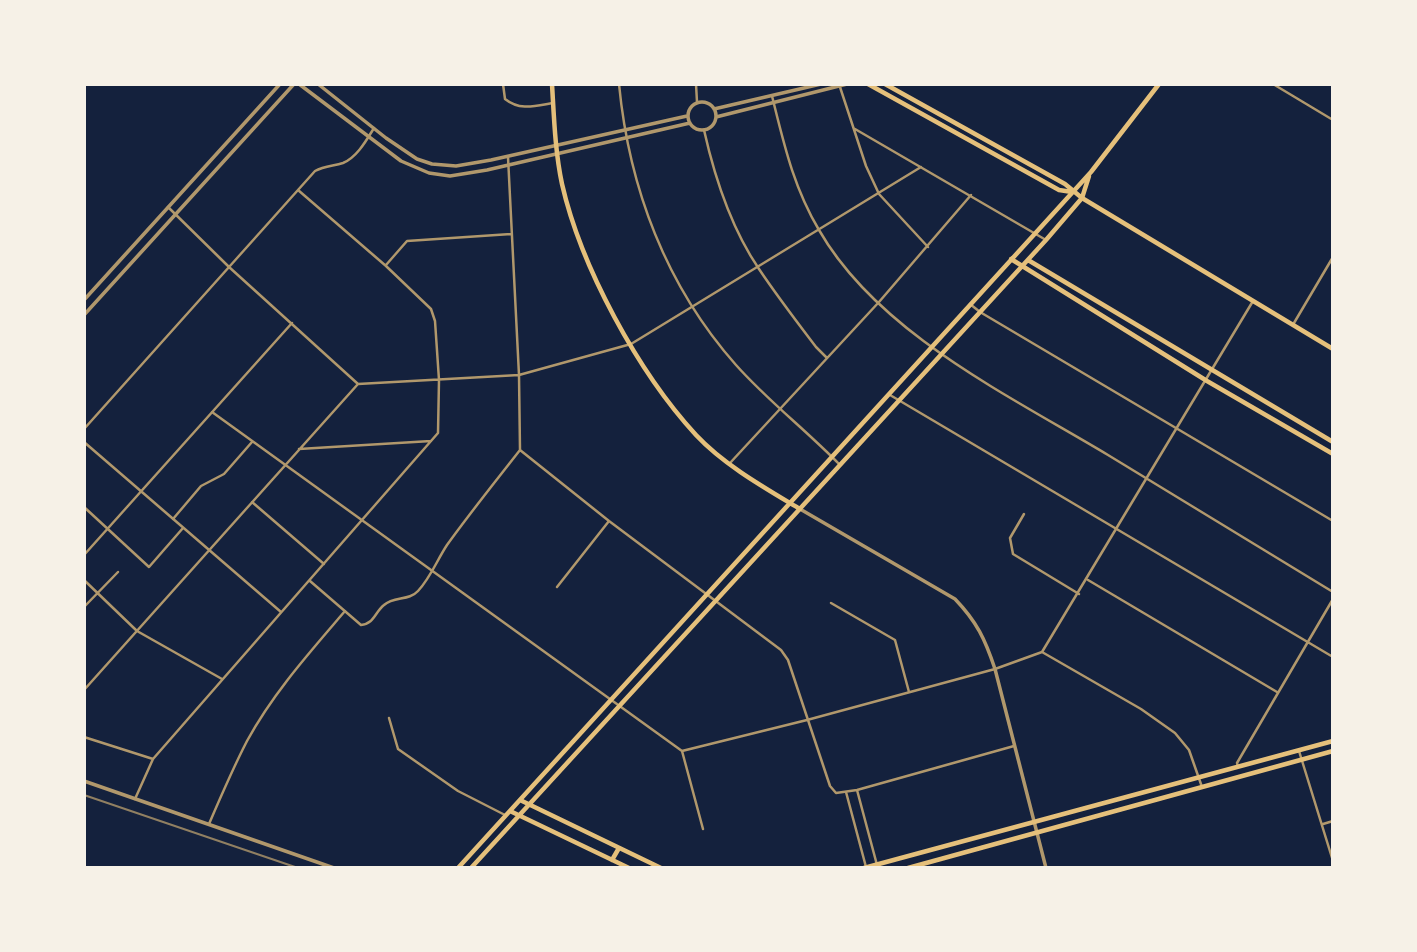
<!DOCTYPE html>
<style>
body{margin:0}
#map{position:relative;width:1417px;height:952px;overflow:hidden;background:#14213d;font-family:"Exo 2",sans-serif}
canvas{display:block}
.frame{position:absolute;inset:0;border:86px solid #f6f1e7;pointer-events:none}
</style>
<div id="map">
<canvas width="1417" height="952"></canvas>
<div class="frame"></div>
</div>
<script>
const g = document.querySelector('canvas').getContext('2d');
g.lineJoin = 'round';
function trace(path, color, width, dash) {
  g.strokeStyle = color;
  g.lineWidth = width;
  g.lineCap = dash ? 'butt' : 'round';
  g.setLineDash(dash || []);
  g.stroke(path);
}
trace(new Path2D(`
 M503,84L505,99C520,111 535,106 553,103
 M619,84C629,188 666,286 736,365C768,401 806,430 840,465
 M696,84L697,102
 M839,84L866,166L879,194L928,247
 M1273,84L1333,120
 M772,96C784,144 793,186 819,230C878,333 1008,395 1108,455C1183,500 1258,546 1333,592
 M855,129L1046,240
 M704,130C715,179 731,228 759,269C777,296 797,322 816,347L827,358
 M508,157L519,375L520,450
 M168,207L229,267L358,384
 M386,265L407,241L511,234
 M970,304L980,312L1333,521
 M1294,323L1333,257
 M890,395L1333,657
 M212,412L682,751L703,829
 M84,429L315,171C324,166 333,166 343,163C357,157 366,141 374,128
 M84,442L281,612
 M299,449L431,441
 M520,450L609,521L781,650L788,660L830,786L836,793L857,790L1014,746
 M730,463L879,302L971,195
 M252,502L324,564
 M84,507L149,567L183,528
 M1024,514L1010,538L1013,554L1079,594
 M173,519L201,486L224,474L252,442
 M84,555L292,323
 M84,580L137,631L222,679
 M1088,580L1277,692
 M310,581L361,625C374,624 375,612 384,605C394,596 409,601 418,591C431,577 437,560 447,545C470,513 495,482 520,450
 M557,587L609,521
 M831,603L895,640L909,692
 M84,607L118,572
 M1042,652L1141,709L1175,733L1189,750L1202,787
 M84,690L358,384L519,375L631,344L921,167
 M389,718L398,749L458,791L505,815
 M84,737L153,759
 M682,751L807,720L995,669L1042,652L1253,301
 M1299,751L1333,861
 M1238,767L1237,763L1333,599
 M857,790L877,865
 M846,792L866,867
 M135,799L153,759L438,433L439,380L435,321L431,309L386,266L298,190
 M209,824C221,796 233,768 247,741C273,693 310,652 345,611
 M1323,824L1333,821`), '#b1986c', 2.5);
trace(new Path2D(`
 M299,84L401,161L429,173L450,176L487,170L690,123
 M318,84L386,138L417,159L432,164L456,166L491,160L687,116
 M688 116a14 14 0 1 1 28 0a14 14 0 1 1-28 0Z
 M714,109L821,84
 M716,117L847,84
 M84,300L280,84
 M84,315L294,84
 M800,509L955,599C977,622 985,639 995,669L1046,868
 M84,781L334,868`), '#b1986c', 3.5);
trace(new Path2D(`
 M552,84C554,117 555,151 562,184C581,267 638,372 696,435C724,465 765,488 800,509
 M1011,259L1207,381L1333,454
 M1028,260L1333,442
 M520,800L661,868
 M510,811L629,868
 M612,860L619,848
 M458,868L1091,172L1159,84
 M471,868L1046,240L1082,198L1089,176
 M864,868L1333,741
 M908,868L1333,751`), '#e5c07b', 4.5);
trace(new Path2D(`
 M868,84L1059,190L1072,192
 M885,84L1065,184L1082,198L1333,349`), '#e5c07b', 4.5);
trace(new Path2D(`
 M84,795L298,868`), '#918062', 2);
</script>
